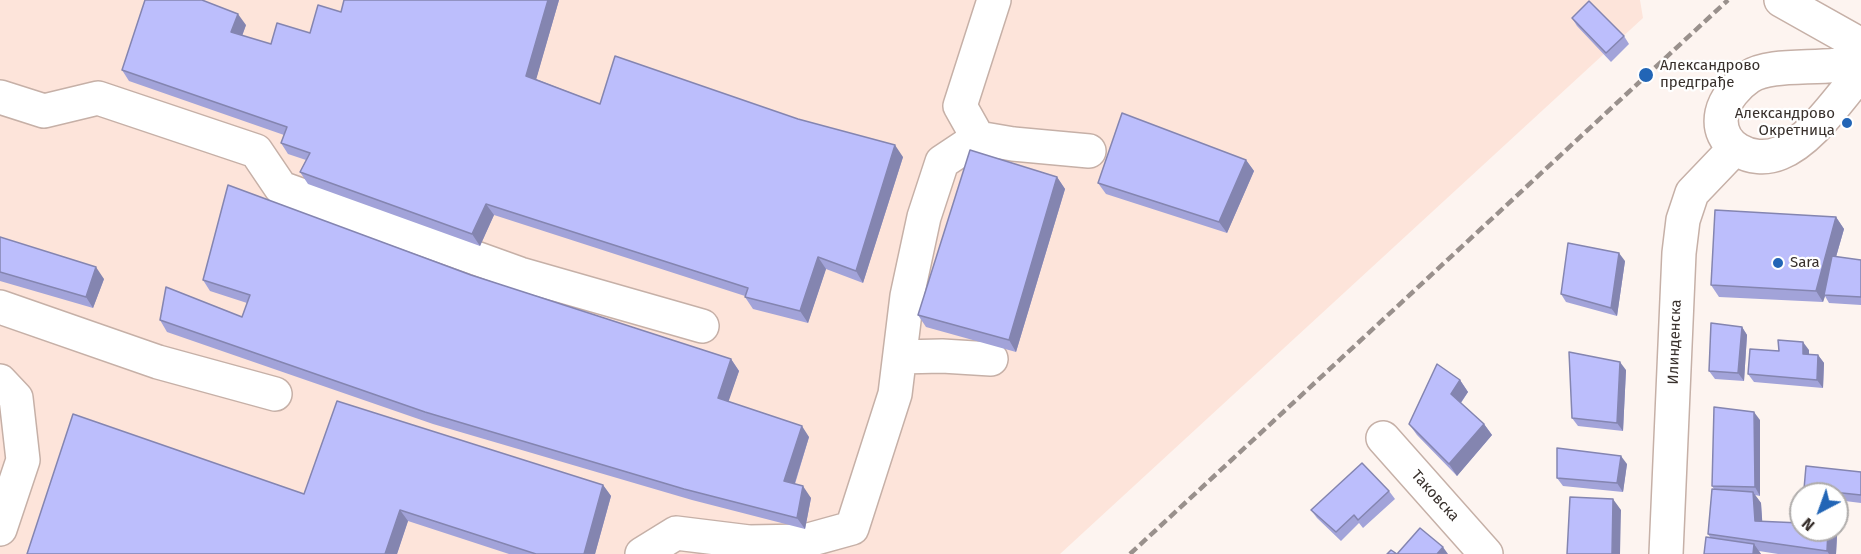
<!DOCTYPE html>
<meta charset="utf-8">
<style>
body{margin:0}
#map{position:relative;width:1861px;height:554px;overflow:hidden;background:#fdf4f0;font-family:"Fira Sans",sans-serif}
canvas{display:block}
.north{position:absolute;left:1789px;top:482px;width:60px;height:60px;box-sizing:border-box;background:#fff;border:2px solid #afacab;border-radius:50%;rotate:221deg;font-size:16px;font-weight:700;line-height:24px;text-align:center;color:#38302c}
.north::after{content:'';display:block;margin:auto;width:21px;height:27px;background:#2265b6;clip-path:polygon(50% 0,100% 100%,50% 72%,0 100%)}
</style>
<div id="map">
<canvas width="1861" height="554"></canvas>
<div class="north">N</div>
</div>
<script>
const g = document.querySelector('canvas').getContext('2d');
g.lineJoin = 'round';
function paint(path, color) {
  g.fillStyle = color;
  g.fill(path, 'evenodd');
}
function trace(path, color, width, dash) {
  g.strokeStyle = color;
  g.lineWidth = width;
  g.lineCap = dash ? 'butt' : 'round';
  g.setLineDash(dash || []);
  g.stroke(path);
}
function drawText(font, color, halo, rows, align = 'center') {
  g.font = font + ' "Fira Sans",sans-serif';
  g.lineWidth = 4.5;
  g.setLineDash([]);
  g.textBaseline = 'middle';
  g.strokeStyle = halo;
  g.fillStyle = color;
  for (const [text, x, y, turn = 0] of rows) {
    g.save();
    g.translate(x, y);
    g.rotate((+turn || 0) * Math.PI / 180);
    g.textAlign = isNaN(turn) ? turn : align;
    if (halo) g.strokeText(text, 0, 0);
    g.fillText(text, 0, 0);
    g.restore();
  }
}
paint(new Path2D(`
 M0,0H1640L1643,18L1060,554H0Z`), '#fde4da');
const minor = new Path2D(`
 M1781,0L1861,45
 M1861,60C1829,72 1773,61 1749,77C1737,85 1725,99 1722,113C1715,146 1752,165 1780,153C1811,141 1839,98 1861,73
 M0,97L44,111L98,98L256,151L281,188L520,274L702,326
 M978,138L960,106L994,0
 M0,307L158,362L275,394
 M900,357L942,356L991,359
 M0,381L16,398L23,460L0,529
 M1383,438L1486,554
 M642,554L676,533L749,542L805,541L852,528L895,394L907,296L924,217L942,162L978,138L1013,144L1089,151
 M1666,554L1679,253L1683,220L1692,193L1735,148`);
trace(minor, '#c6b0a7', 36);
trace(minor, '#fff', 33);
trace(new Path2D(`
 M1130,554L1728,0`), '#99908c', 4.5, [9, 4.5]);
paint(new Path2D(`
 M344,0H559L536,79L600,104L903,157L863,283L826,269L808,323L753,309L745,297V296L494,215L480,246L308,184L300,172L306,160L288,154L281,143L284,135L129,81L122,70L246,25L242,36L271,44L310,33L341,12Z
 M1572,18L1624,36L1629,44L1611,62L1577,26Z
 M1246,160L1254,171L1227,233L1106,194L1098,183Z
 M1057,177L1065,189L1016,352L926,327L918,315Z
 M1836,217L1844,229L1836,257L1861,260V305L1829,303L1825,296L1823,302L1719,297L1711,285Z
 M0,237L104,279L93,308L0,281Z
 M1625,261L1617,316L1566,302L1561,294Z
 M471,275L731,359L739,371L728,401L809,437L795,484L811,498L805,529L692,500L433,424L167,332L160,320L242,317L247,303L210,291L203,280Z
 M1742,327L1747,335L1744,381L1715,379L1709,371Z
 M1809,350V354L1818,355L1824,363L1823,388L1754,382L1748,374L1779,351Z
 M1626,370L1623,431L1578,426L1572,418Z
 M1460,380L1468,392L1461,403L1484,424L1492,435L1457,476L1417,435L1409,424Z
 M1760,420V496L1755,495L1761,503L1762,522L1801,530H1832L1837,536L1836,554H1778L1759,551L1761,554H1704L1710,537L1708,534L1714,489L1712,486Z
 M1627,464L1623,492L1563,486L1557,478Z
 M1861,472V503L1837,500V494H1807L1804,489Z
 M603,485L611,496L595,554H509L408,521L397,554H27L304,494Z
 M1389,491L1395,499L1363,528L1359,523L1341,541L1317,518L1311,510Z`), '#a2a3d9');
paint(new Path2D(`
 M548,0H559L534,87L526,76Z
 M238,14L246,25L239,44L231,32Z
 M895,145L903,157L863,283L856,271Z
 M1246,160L1254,171L1227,233L1219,222Z
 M1057,177L1065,189L1016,352L1009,340Z
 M486,204L494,215L480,246L472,234Z
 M1836,217L1844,229L1825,295H1824L1825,296L1823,302L1816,291Z
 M1619,253L1625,261L1617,316L1611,308Z
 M818,257L826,269L808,323L800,311Z
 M96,267L104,279L93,308L86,297Z
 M1742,327L1747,335L1744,381L1738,373Z
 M1803,342L1809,350V362L1803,354Z
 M1818,355L1824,363L1823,388L1817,380Z
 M731,359L739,371L726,409L718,398Z
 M1620,362L1626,370L1623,431L1617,423Z
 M1460,380L1468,392L1459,405L1451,394Z
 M1754,412L1760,420V496L1755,487Z
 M1484,424L1492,435L1457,476L1449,464Z
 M802,426L809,437L792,492L784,481Z
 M1621,456L1627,464L1623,492L1617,483Z
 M603,485L611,496L595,554H584Z
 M803,486L811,498L805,529L797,518Z
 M1753,492L1761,503L1763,532L1755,521Z
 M1613,499L1621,510L1620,554H1612Z
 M400,510L408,521L397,554H385Z
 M1828,530H1832L1837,536L1836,554H1829L1827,551Z
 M1754,544L1761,554H1753Z
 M1443,547L1448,554H1437Z`), '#8485b0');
const building = new Path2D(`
 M145,0H202L238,14L231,32L271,44L277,23L310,33L318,5L341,12L344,0H548L526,76L600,104L615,56L798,119L895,145L856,271L818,257L800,311L745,297L748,288L486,204L472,234L300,172L310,153L281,143L287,127L122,70Z
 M1589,1L1624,36L1606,53L1572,18Z
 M1122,113L1246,160L1219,222L1098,183Z
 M970,150L1057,177L1009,340L918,315Z
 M228,185L471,275L731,359L718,398L802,426L784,481L803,486L797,518L684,489L425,412L160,320L166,287L242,317L250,295L203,280Z
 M1715,210L1836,217L1816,291L1711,285Z
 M0,237L96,267L86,297L0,272Z
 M1568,243L1619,253L1611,308L1561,294Z
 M1832,256L1861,260V297L1824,295Z
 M1711,323L1742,327L1738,373L1709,371Z
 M1778,340L1803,342V354L1818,355L1817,380L1748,374L1750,349L1779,351Z
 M1569,352L1620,362L1617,423L1572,418Z
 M1437,364L1460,380L1451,394L1484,424L1449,464L1409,424Z
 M337,401L603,485L584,554H536L400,510L385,554H27L73,414L304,494Z
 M1714,407L1754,412L1755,487L1712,486Z
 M1557,448L1621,456L1617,483L1557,478Z
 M1362,463L1389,491L1358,520L1354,515L1336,532L1311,510Z
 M1806,466L1861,472V495L1804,489Z
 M1712,489L1753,492L1755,521L1801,523V530H1828L1827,551L1708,534Z
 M1570,497L1613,499L1612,554H1567Z
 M1420,528L1443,547L1437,554H1397Z
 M1706,537L1754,544L1753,554H1704Z
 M1391,550L1397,554H1387Z`);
paint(building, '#bcbefc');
trace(building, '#8485b0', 1.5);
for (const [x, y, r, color] of [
 [1646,75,8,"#2265b6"],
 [1847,123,6,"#2265b6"],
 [1778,263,6,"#2265b6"]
]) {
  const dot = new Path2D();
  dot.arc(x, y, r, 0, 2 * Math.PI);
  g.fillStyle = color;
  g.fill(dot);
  trace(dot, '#fff', 2);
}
drawText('15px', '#38302c', '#fff', [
 ["Александрово",1660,66],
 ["предграђе",1660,83],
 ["Александрово",1835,114,"right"],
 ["Окретница",1835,131,"right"],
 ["Sara",1790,263]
], 'left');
drawText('15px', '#38302c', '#fff', [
 ["Илинденска",1675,342,-88],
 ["Таковска",1435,496,48]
]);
</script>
